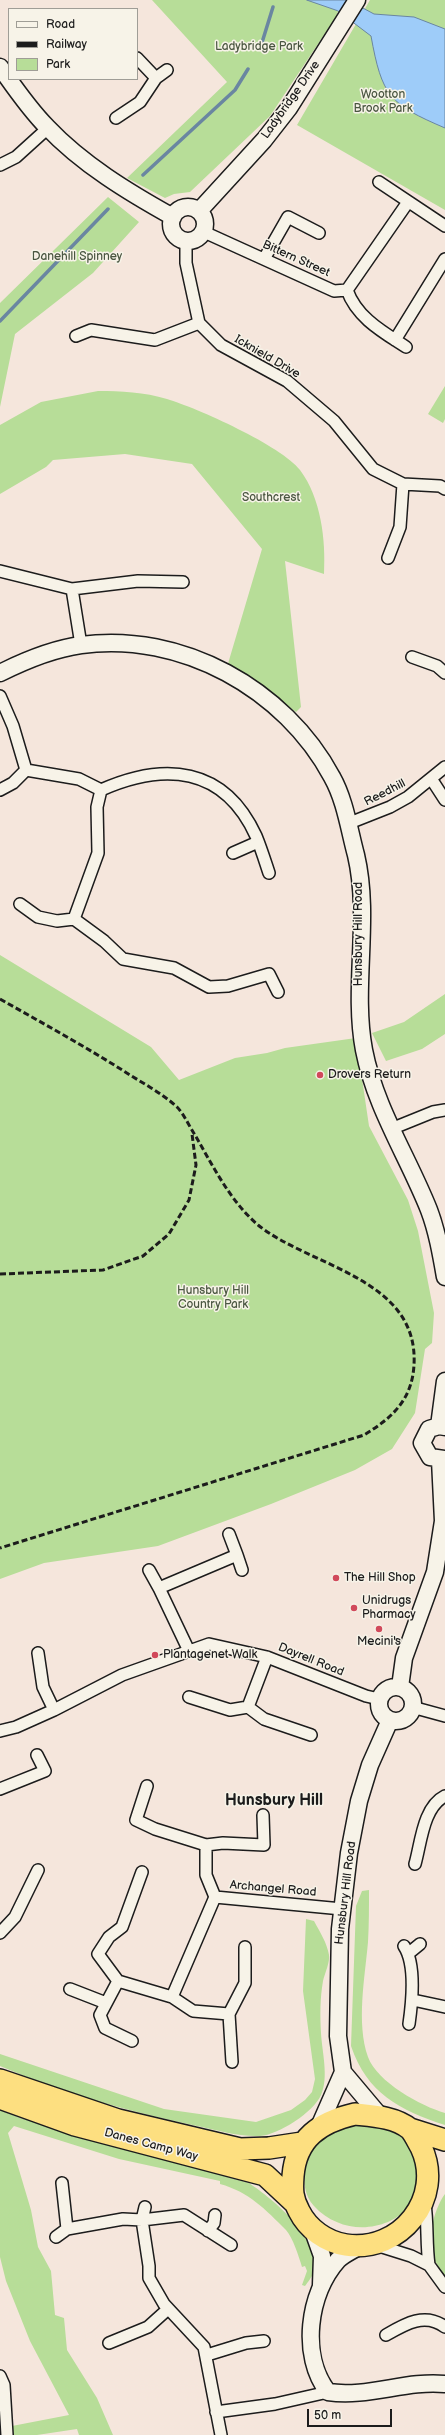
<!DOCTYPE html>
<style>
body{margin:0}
#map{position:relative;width:445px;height:2435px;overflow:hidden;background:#f5e6dc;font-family:"Balsamiq Sans",sans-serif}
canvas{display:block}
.legend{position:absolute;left:8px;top:8px;width:130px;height:72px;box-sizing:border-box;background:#f7f3e8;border:1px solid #9f9d96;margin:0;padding:5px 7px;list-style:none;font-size:12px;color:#1c1c1c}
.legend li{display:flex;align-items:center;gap:8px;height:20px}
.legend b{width:20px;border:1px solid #9f9d96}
.scale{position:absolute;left:307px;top:2409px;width:85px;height:18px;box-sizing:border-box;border:2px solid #1c1c1c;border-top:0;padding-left:5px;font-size:12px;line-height:14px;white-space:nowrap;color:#1c1c1c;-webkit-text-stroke:3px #f7f3e8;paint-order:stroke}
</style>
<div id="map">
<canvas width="445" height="2435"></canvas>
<ul class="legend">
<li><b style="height:5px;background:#f7f3e8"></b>Road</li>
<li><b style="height:5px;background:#1c1c1c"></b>Railway</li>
<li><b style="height:11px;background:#b7dd98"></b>Park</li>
</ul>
<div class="scale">50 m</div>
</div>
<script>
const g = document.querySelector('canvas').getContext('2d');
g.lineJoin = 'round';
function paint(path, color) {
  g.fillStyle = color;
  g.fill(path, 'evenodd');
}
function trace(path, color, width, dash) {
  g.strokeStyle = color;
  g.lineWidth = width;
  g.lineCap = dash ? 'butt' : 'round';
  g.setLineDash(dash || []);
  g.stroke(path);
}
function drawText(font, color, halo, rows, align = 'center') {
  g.font = font + ' "Balsamiq Sans",sans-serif';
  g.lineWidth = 3;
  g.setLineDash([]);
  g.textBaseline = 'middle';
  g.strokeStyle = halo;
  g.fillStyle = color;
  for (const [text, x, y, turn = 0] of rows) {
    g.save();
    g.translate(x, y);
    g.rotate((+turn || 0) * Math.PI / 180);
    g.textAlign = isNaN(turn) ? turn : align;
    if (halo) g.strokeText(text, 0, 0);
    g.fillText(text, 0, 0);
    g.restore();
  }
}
paint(new Path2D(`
 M152,0H342L336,17L270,116L190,192L174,194L165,198L127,178L227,82Z
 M370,0H445V210L297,125Z
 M108,197L139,222L93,273L15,334L0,407V303Z
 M445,386V419L443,423L428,414Z
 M98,391C121,391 144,392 167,399C197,408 282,446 300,470C321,498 326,540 324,574L285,561L301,707L296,712L246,676L227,667L262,549L192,464L125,454L53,460L46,467L0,494V425L41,402Z
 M0,955L151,1047L179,1080L235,1058L267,1053L285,1048L356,1038L369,1126L408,1200L418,1231L434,1313L432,1343L425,1349L415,1413L392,1449L355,1470L271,1504L158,1546L44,1563L0,1579Z
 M445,994V1034L422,1049L386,1061L372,1033L404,1022Z
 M369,1890C369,1907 369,1925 368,1942C365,1977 356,2023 368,2057C377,2082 421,2106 445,2113V2125C399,2110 367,2093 351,2046L356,1906L362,1891Z
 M306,1919L314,1921C320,1932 327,1943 329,1955C330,1962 325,1973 323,1981C320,1998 320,2015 321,2033C322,2052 329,2077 321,2095C314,2112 278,2135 260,2136C239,2137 217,2130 197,2126C130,2112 63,2093 0,2066V2054L164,2109L256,2122L291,2110L305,2100L312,2092L315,2079L303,1991Z
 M0,2110L20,2118L249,2183C274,2200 321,2238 313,2273C312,2277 308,2282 305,2286L302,2285L307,2271L305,2266L302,2267C299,2257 293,2238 286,2230C265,2209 249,2192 220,2184V2181L119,2159L14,2126L8,2133L31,2210L38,2247L51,2271L55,2315L64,2318L67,2350L97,2398L113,2435H79L77,2429L37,2435H13L12,2426L69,2415L30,2341L6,2281L0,2257Z
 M361,2121C373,2124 390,2126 399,2133C408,2138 411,2145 415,2154C440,2218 356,2252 314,2206C295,2186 306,2144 330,2132C339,2127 351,2125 361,2121Z
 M445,2194V2277C440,2269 434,2261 431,2252C428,2235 435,2207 445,2194Z`), '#b7dd98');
const water = new Path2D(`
 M307,0H348L374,14L414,17L445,29V128C389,104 382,96 371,36L338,11Z`);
paint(water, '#9eccf9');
trace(water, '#6a86a1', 1);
trace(new Path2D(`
 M260,49L273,7
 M143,175L235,90L248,69
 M0,321L108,209`), '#6a86a1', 3.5);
const street = new Path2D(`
 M156,78L167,70
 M116,118L140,102L156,78L137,58
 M0,165L16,157L48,128
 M379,182L445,226
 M204,232L334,291L347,290C357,318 383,332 406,347
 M186,241V263L199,323L221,345L287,381L334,421L373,469L403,484L440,486L445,489
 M264,259L288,217L319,233
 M347,290L408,202
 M76,336L91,330L155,340L199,323
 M395,340L445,259
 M388,558L400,527L403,484
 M0,571L72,589L138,581L183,582
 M72,589L81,645
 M412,657L437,666L445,673
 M0,696L13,726L26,770
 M26,770L79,779L101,790L97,807L98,853L74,919
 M432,780L445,800
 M0,790L13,783L26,770
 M101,790C164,762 224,766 256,836C261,848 265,861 269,873
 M347,824L390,807L408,797L445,767
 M233,853L258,842
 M20,904L38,917L57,921L74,919L104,941L123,959L174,968L209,987L228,986L269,974L278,992
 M391,1129L433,1112L445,1110
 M229,1534L237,1555
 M149,1570L159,1588
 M189,1651L159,1588L237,1555L242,1570
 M38,1653L43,1687L54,1710
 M189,1697L230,1710L248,1707L264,1719L311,1735
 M248,1707L267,1657
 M412,1707L445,1716
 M0,1731L16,1727L54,1710L122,1675L209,1644L267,1657L366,1696L379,1699
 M147,1786L136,1820L155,1829L206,1845
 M0,1789L45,1771L37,1755
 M415,1864C421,1843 423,1807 445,1796
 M215,1897L206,1875V1845L223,1843L264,1845L263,1815
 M215,1897L342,1909
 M0,1933L15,1917L38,1870
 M404,1946C416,1964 412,2003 409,2024
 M409,1953L420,1944
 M118,1981L98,1954L109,1937L122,1927L142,1872
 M70,1989L106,2003
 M172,1997L215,1897
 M413,2000L445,2007
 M229,2014L245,1983V1947
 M132,2041L105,2028L100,2015L118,1981L172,1997L193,2011L229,2014L232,2062
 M425,2204C428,2224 426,2244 429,2265
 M145,2207L142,2220L149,2266V2278L164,2304L204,2347L221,2435
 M67,2229L123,2219L142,2220L184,2215L231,2245
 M208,2231L214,2223L215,2215
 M56,2237L67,2229L62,2183
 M376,2245L411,2256L429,2265L445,2287
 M386,2335C405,2324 425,2312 445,2327
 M109,2343L148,2327L168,2309
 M207,2355L246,2343L264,2341
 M0,2376L4,2385L7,2435
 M216,2412L275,2404L328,2392`);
const secondary = new Path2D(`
 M0,67C15,88 29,109 47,127C82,164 128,192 173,217
 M171 224a17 17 0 1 1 34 0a17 17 0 1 1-34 0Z
 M199,211L264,140L289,108L357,0
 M0,673C26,660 52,649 81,645C181,631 285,689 332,777C345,800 349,829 356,855C371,919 352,986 364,1050C375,1107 408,1157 429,1210C437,1231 441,1254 445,1277
 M439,1426L445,1381
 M445,1427L439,1426L429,1429L422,1443L430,1457L445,1459
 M400,1687L404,1658L435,1572L443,1521L440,1460
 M379 1704a17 17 0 1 1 34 0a17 17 0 1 1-34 0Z
 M343,2072L380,2116
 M318,2129L343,2072L338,2036L340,1929L349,1853L359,1801L370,1765L390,1720
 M312,2228L322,2256L321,2285
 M358,2247C352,2251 343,2255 338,2260C308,2293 300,2356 328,2392C368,2398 406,2380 445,2384`);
const highway = new Path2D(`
 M0,2080L118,2120L240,2149L269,2148L302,2143
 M0,2098L75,2125L265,2175L295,2203
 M355,2114C374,2116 395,2117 410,2129C414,2133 418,2142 421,2147C445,2198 400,2253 346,2245C326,2242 308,2229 299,2211C292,2198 292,2190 293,2176C296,2138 320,2122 355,2114Z
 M410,2129L445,2140`);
trace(street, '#1c1c1c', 14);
trace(secondary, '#1c1c1c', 19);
trace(highway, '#1c1c1c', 24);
trace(street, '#f7f3e8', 11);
trace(secondary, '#f7f3e8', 16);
trace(highway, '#fddf80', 21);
trace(new Path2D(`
 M0,999C44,1024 88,1048 130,1075C146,1085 163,1094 177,1107C184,1114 189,1126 195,1135C213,1166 230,1201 258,1225C310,1267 419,1278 414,1365C412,1400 392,1418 364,1435L0,1548
 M0,1274L103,1270L143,1256L169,1234L189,1200L196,1165L192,1134`), '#1c1c1c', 3, [6, 3]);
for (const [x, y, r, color] of [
 [320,1075,4,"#d1495b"],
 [336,1578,4,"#d1495b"],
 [354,1608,4,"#d1495b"],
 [379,1629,4,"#d1495b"],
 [155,1655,4,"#d1495b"]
]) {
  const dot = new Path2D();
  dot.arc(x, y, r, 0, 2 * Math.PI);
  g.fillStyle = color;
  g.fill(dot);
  trace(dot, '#f7f3e8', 1.5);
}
drawText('12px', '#4a5641', '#f7f3e8', [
 ["Ladybridge Park",259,47],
 ["Wootton",383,95],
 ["Brook Park",383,109],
 ["Danehill Spinney",77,257],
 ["Southcrest",271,498],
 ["Hunsbury Hill",213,1291],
 ["Country Park",213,1305]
]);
drawText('12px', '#1c1c1c', '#f7f3e8', [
 ["Ladybridge Drive",291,100,-55],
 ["Bittern Street",296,259,24],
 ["Icknield Drive",267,357,30],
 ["Reedhill",385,793,-27],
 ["Hunsbury Hill Road",359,934,-90],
 ["Dayrell Road",311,1660,22],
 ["Archangel Road",273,1889,5],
 ["Hunsbury Hill Road",346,1893,-83],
 ["Danes Camp Way",151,2145,15]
]);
drawText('12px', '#1c1c1c', '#f7f3e8', [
 ["Drovers Return",328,1075],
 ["The Hill Shop",344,1578],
 ["Unidrugs",362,1601],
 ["Pharmacy",362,1615],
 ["Mecini's",379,1642,"center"],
 ["Plantagenet Walk",163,1655]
], 'left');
drawText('bold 16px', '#1c1c1c', '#f7f3e8', [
 ["Hunsbury Hill",274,1801]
]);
</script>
